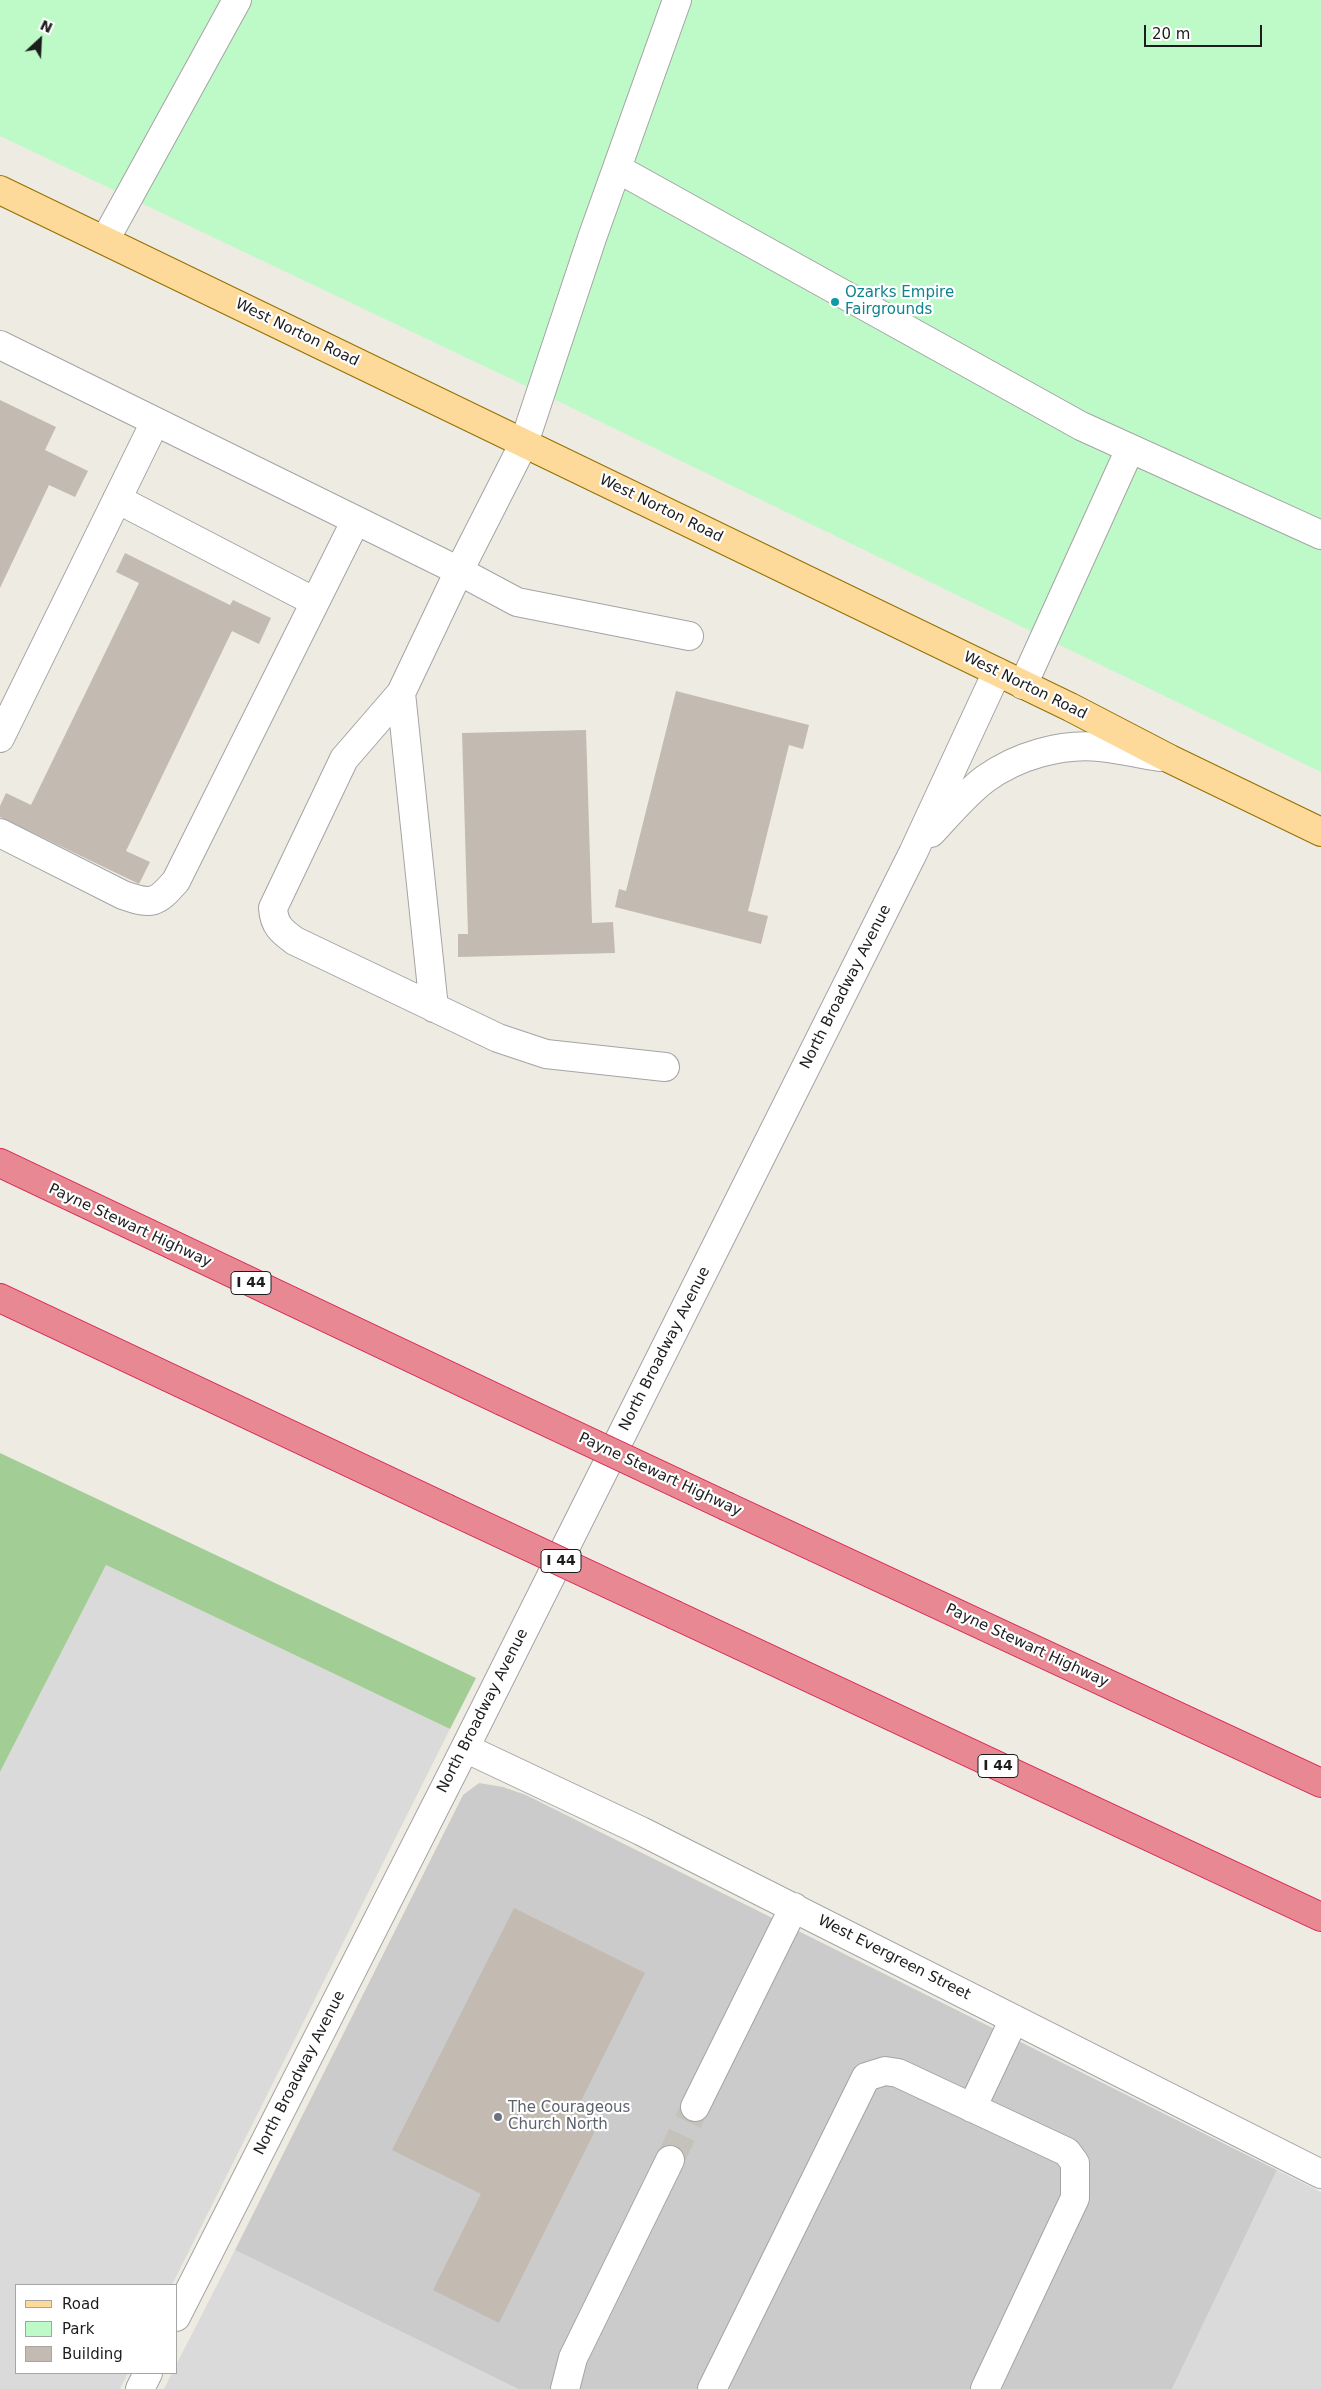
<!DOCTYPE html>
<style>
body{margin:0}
#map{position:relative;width:1321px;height:2389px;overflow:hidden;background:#eeebe2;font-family:"DejaVu Sans",sans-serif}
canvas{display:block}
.legend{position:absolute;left:15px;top:2284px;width:162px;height:90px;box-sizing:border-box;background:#fff;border:1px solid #a5a5a5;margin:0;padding:6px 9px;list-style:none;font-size:15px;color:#1d1d1d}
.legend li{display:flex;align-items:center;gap:10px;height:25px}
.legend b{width:25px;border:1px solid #a5a5a5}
.north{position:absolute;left:15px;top:15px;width:50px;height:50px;-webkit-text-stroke:4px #fff;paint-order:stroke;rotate:25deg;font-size:14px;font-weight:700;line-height:20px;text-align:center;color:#1d1d1d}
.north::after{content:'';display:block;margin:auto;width:18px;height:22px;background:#1d1d1d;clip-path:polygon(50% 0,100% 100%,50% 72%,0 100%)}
.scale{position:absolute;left:1144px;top:25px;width:118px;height:22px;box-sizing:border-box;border:2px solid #1d1d1d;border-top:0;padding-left:6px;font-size:15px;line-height:18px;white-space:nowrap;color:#1d1d1d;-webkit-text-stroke:4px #fff;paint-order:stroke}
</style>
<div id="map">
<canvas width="1321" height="2389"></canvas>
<ul class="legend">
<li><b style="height:6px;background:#fdda99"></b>Road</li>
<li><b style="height:14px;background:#befac7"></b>Park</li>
<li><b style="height:14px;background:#c3bab2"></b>Building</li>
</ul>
<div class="north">N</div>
<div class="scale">20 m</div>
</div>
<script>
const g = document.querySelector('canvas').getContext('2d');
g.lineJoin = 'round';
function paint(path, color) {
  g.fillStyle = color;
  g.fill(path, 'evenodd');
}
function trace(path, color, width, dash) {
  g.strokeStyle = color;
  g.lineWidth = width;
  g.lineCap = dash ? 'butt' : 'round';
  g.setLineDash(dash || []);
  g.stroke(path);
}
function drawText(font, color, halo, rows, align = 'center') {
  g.font = font + ' "DejaVu Sans",sans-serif';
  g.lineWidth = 4.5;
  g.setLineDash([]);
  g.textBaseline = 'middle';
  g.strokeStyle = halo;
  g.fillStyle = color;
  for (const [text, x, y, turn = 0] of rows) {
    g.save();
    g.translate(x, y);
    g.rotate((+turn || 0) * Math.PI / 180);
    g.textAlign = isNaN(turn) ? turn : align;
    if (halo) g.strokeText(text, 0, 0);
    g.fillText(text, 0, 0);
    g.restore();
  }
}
paint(new Path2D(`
 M106,1565L450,1729L172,2285H16V2373H128L120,2389H0V1772Z
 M1277,2170L1321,2192V2389H1172Z
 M235,2250L518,2389H164L172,2373H176V2365Z`), '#dbdada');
paint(new Path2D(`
 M479,1783L503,1787L526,1795L1277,2170L1172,2389H518L235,2250L463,1795Z`), '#cbcbcb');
paint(new Path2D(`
 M0,1453L476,1678L450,1729L106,1565L0,1772Z`), '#a2ce96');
paint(new Path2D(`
 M0,0H1321V772L568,406L0,136Z`), '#befac7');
paint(new Path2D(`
 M0,400L56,427L45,450L88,471L75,497L49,485L0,588Z
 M125,553L230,605L233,600L271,618L259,644L232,631L126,851L150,862L139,884L0,817V806L6,793L31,805L139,583L116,572Z
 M676,691L809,725L803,749L789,745L748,911L768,916L761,944L615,907L619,889L626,891Z
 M586,730L592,923L613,922L615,953L458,957V934H468L462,733Z
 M514,1908L645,1973L576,2111L599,2123L499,2323L433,2290L481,2194L392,2150Z`), '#c3bab2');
trace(new Path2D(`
 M670,2160L695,2107`), '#c4c2bb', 28, [28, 14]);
const minor = new Path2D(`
 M677,0L592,238L524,443L459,571L517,602L689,636
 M618,169L1081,426L1321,535
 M105,240L237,0
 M0,345L459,571L401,693L344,759L273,908C274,925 281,931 295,941L498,1038L546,1054L665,1067
 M117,499L315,602
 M1023,685L1130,449
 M401,693L434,1008
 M0,738L155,422
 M0,833L123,895C152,905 156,904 176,881L355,522
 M931,833C948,815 965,794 985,779C1017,756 1061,743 1100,747C1120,749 1140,754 1160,757
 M465,1748L641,1831L1321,2174
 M695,2107L794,1907
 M972,2108L1014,2019
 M176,2317L465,1748L913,853L997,672
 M140,2389L148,2373
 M565,2389L573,2358L670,2160
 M712,2389L866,2077L885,2071L898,2073L1067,2152L1075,2163V2198L985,2389`);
const major = new Path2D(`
 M0,190L1070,707L1170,759L1321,832`);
const highway = new Path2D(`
 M0,1163L502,1401
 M0,1298L446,1508
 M728,1507L1321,1783
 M675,1615L1321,1917`);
trace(minor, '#a4a4a4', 30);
trace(major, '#957000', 30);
trace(highway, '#da2151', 30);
trace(minor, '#fff', 28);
trace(major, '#fdda99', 28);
trace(highway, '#e78892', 28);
const highwayBridge = new Path2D(`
 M502,1401L728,1507
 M446,1508L675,1615`);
trace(highwayBridge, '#da2151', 30, []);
trace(highwayBridge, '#e78892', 28);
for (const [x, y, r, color] of [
 [835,302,5,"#0f9aa8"],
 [498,2117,5,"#6b7280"]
]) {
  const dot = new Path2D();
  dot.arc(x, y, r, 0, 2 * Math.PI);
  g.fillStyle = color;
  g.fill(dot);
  trace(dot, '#fff', 2);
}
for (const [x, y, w] of [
 [251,1283,40],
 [561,1561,40],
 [998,1766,40]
]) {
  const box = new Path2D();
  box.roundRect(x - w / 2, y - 11.5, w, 23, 4);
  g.fillStyle = '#fff';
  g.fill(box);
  trace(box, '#1d1d1d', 1);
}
drawText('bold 14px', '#1d1d1d', null, [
 ["I 44",251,1283],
 ["I 44",561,1561],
 ["I 44",998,1766]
]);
drawText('15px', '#0d838f', '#fff', [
 ["Ozarks Empire",845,293],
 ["Fairgrounds",845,310]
], 'left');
drawText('15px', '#1d1d1d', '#fff', [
 ["West Norton Road",297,333,26],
 ["West Norton Road",661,509,26],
 ["West Norton Road",1025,686,26],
 ["North Broadway Avenue",846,987,-63],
 ["Payne Stewart Highway",130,1226,25],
 ["North Broadway Avenue",665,1349,-63],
 ["Payne Stewart Highway",660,1475,25],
 ["Payne Stewart Highway",1027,1646,25],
 ["North Broadway Avenue",483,1711,-63],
 ["West Evergreen Street",894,1958,27],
 ["North Broadway Avenue",300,2073,-63]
]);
drawText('15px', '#5b616d', '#fff', [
 ["The Courageous",508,2108],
 ["Church North",508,2125]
], 'left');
</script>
